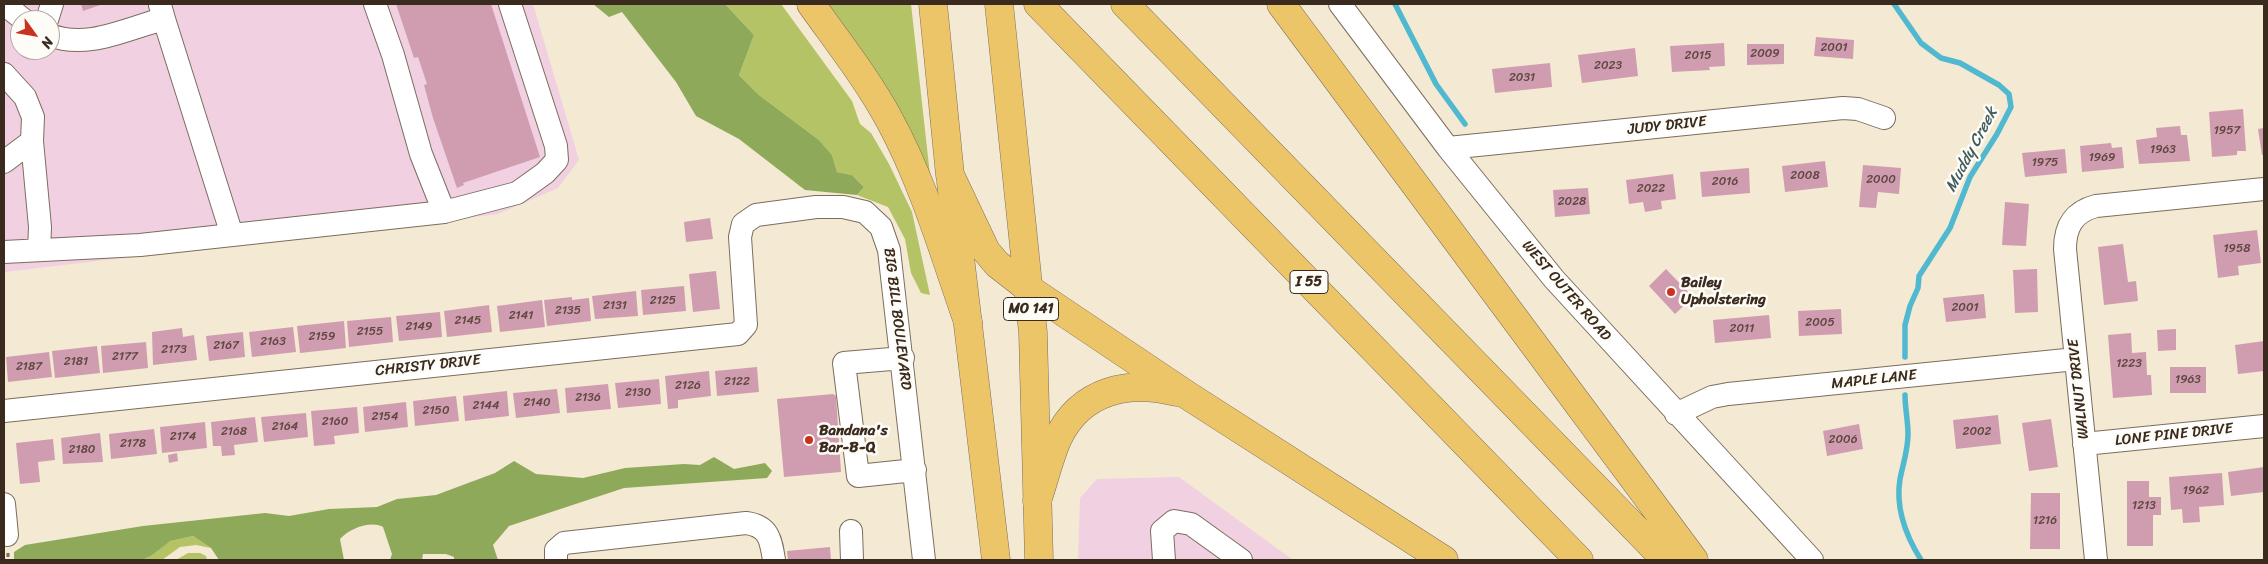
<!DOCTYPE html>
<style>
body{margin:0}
#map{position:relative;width:2268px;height:564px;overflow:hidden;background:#f4e9d3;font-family:Sriracha,sans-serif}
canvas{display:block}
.frame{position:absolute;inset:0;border:5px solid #3b2a1e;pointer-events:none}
.north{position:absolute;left:10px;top:10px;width:50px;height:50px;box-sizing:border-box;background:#fdfcf7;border:1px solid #afa8a0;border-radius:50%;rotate:122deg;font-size:14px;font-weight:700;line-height:20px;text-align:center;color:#3b2a1e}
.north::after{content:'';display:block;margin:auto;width:18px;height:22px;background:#c8321e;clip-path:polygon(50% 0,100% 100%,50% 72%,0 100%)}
</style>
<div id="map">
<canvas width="2268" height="564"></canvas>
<div class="frame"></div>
<div class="north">N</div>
</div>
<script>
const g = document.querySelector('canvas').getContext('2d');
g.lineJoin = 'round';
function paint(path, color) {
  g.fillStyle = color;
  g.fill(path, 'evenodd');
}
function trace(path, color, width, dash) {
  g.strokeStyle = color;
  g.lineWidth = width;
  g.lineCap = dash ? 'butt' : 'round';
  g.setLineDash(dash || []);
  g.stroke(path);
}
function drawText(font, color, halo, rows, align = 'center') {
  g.font = font + ' Sriracha,sans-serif';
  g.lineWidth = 5;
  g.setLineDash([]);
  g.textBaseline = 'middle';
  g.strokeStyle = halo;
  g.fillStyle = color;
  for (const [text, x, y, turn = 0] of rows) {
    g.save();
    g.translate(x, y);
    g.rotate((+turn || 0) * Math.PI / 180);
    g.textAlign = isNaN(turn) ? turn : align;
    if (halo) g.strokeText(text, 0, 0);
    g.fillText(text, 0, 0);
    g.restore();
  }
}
paint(new Path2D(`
 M4,4H533L579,160L558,188L498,214L4,272ZM20,20H50V50H20Z
 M1179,477L1293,560H1078L1080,498L1097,479Z`), '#f1d0e2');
paint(new Path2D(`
 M725,4H781L852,101L860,124L871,133L889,164L912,212L930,295L921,293L911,273L905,239L888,207L857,195L864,187L852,175L837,172L832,155L819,140L759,95L739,75L754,35Z
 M822,4H911L930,175Z
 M193,536L211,548L196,545L180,547L162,560H142L151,556L169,541Z
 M188,553H200L206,556L207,560H176Z`), '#b3c365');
paint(new Path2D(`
 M593,4H725L754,35L739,75L759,95L819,140L832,155L837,172L852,175L864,187L857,195L805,190L739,139L696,116L676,82L622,12L609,17Z
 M714,457L734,469L765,463L772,471L767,478L624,488L509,526L493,545L498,560H454V557L446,554H423L422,560H390L392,554L383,527C370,520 349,529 340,539L344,560H219L211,548L193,536L170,541L151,556L142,560H14V552L25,545L143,526L265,513L289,516L329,509L377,507L397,499L436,495L495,473L514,461L536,474L583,478L625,468L684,464L700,465Z`), '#8ea95a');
trace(new Path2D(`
 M1395,4L1436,84L1465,124
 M1894,4L1921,43L1941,58L1960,63L1999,85L2009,94L2011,107L1997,134L1970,177L1950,228L1919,276L1918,288L1910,306L1905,325V357
 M1905,395C1905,408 1908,421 1908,434C1908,450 1903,464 1900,479C1895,509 1906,536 1921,560`), '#51b9cf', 5.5);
paint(new Path2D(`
 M81,4H103L83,11Z
 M396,4H491L540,157L463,183L464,185L457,188L433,118L424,85L427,84L418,57L414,58Z
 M1816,37L1854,40L1853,59L1814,56Z
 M1724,43L1725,66L1709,67L1710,70L1672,72L1670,46Z
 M1747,44H1784V64L1747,65Z
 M1635,48L1638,76L1582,83L1578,55Z
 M1550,63L1552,87L1495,93L1492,69Z
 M2243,109L2246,151H2237V155L2212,157L2209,112Z
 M2180,126L2181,135H2187L2190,161L2139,164L2136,140L2157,137L2156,128Z
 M2264,128V155H2262L2258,129Z
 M2111,143L2112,148L2122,147L2124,168L2082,172L2080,146Z
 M2065,149L2067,173L2025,177L2022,153Z
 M1825,161L1828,187L1785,192L1782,166Z
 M1863,165L1901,168L1899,194L1878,192L1876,208L1859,207Z
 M1749,168L1750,193L1702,197L1700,172Z
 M1673,174L1676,199L1661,201L1662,209L1645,212L1643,202L1629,204L1626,180Z
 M1588,188L1590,214L1555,217L1553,190Z
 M2005,202L2029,204L2026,246L2002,245Z
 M710,218L713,239L686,242L684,222Z
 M2257,230L2261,263L2238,266L2239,275L2218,278L2213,235Z
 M2123,244L2128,282L2136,281L2138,301L2104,305L2098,247Z
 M1666,269L1693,297L1675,314L1649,286Z
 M2037,269L2038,312L2015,313L2013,270Z
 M716,271L720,309L693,312L689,274Z
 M684,286L686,311L643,315L641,290Z
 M636,291L638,316L595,319L592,296Z
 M1984,294L1986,318L1946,322L1943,298Z
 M572,297V300L589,298L591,321L547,326L544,300Z
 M542,300L545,327L500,332L497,306Z
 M489,305L492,332L447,337L444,311Z
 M1841,309L1842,334L1799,336L1798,311Z
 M440,312L442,337L399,341L396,316Z
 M1769,315L1771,338L1715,343L1713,320Z
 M391,317L393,342L349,347L347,321Z
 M344,321L346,348L300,353L297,326Z
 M293,327L296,352L252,357L249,332Z
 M182,328L183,337L194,335L197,360L153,365L152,332Z
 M2176,329V350L2158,351L2157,330Z
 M243,332L245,357L209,361L206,336Z
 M2131,333L2132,353L2146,352L2147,375H2151L2152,395L2113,398L2108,335Z
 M2264,341V371L2238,374L2235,345Z
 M146,342L148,368L103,373L101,346Z
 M97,346L100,373L55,378L52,351Z
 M49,352L52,377L8,382L6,357Z
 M757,367L759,392L717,396L715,371Z
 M2170,367H2206V393H2170Z
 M709,371L711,396L678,400V408L668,409L665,376Z
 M659,379L661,404L618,408L615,383Z
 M608,384L611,409L567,413L565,388Z
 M557,389L560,413L516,418L513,393Z
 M507,391L509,416L465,421L463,396Z
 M833,394L836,396L841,472L784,477L777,399Z
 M456,396L459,421L415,426L413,401Z
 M406,402L408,427L365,432L363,407Z
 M357,407L359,433L334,436L335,444L314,446L311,411Z
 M306,413L308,437L264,442L261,417Z
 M1998,415L2001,444L1956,449L1953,420Z
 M255,417L258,442L234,445L235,455L222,456L221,446H213L211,422Z
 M2051,419L2058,467L2029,471L2022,423Z
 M205,422L207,448L162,453L160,427Z
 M1859,424L1863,449L1827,456L1823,431Z
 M154,429L157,454L111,459L109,434Z
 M100,433L103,462L63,464L61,438Z
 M53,439L55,460L38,462L40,482L20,484L16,443Z
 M177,453L178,461L169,463L168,455Z
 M2264,467V492L2231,496L2228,472Z
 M2222,473L2224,505L2199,507L2200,522L2183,523L2182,509L2171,510L2169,477Z
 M2127,481H2149V497H2161V515H2153V546H2127Z
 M2031,493H2060V549H2030Z
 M830,547L831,560H788L787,551Z`), '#d09db0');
const minor = new Path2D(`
 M4,4L24,20
 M375,4L393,55L421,154L444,212
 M1340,4L1448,148L1554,279L1812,560
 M164,19L232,235
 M47,20L52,4
 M50,35C88,50 127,28 164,19L160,5
 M4,74L25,97L33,117L32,141L40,227L39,250
 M1448,148L1843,108L1858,109L1884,118
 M4,162L32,141
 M4,252L140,245L444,212L517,193L545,173L557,160L556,146L510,4
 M903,358L844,363L858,476L915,470
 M4,411L738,334L746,325L740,237L743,224L756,215L816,207H843L865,212L881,227L889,250L924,560
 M1676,414L1712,397L1728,394L2076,359
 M2084,444L2264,426
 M4,504L7,535
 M851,531L852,560
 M556,560V550L564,543L746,523C769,526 771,540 774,560
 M1164,560L1162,531L1174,521L1191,524L1241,560
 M2096,560L2065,249C2065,227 2073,212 2096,206L2264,189`);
const major = new Path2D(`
 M999,4L1033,333L1039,560
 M951,182L996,560`);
const highway = new Path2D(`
 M811,4C838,42 868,80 890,121C924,184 944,254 968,322
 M933,4L950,175L986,251L997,264L1029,289L1187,395L1444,560
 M1038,4L1579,560
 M1125,4L1666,560
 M1281,4L1694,560
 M1037,501C1044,481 1049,458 1058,438C1081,390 1128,380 1176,392`);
trace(minor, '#7c6d5d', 24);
trace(major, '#7c6d5d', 29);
trace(highway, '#7c6d5d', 29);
trace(new Path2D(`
 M8,553V560`), '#7c6d5d', 3, [4, 4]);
trace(minor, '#fff', 22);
trace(major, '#edc569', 28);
trace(highway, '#edc569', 28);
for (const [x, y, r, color] of [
 [1671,292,5,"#c8321e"],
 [809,440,5,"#c8321e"]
]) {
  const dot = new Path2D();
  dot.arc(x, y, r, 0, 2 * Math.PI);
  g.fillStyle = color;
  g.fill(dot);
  trace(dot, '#fdfcf7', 2);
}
drawText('12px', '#604742', null, [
 ["2001",1834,48],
 ["2009",1765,54],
 ["2015",1698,56],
 ["2023",1608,66],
 ["2031",1522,78],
 ["1957",2227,131],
 ["1963",2163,150],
 ["1969",2102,158],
 ["1975",2045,163],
 ["2008",1805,176],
 ["2000",1881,180],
 ["2016",1725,182],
 ["2022",1651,189],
 ["2028",1572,202],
 ["1958",2237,249],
 ["2125",663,301],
 ["2131",615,306],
 ["2001",1965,308],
 ["2135",568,311],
 ["2141",521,316],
 ["2145",468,321],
 ["2005",1820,323],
 ["2149",419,327],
 ["2011",1742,329],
 ["2155",370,332],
 ["2159",322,337],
 ["2163",273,342],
 ["2167",226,346],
 ["2173",174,350],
 ["2177",125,357],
 ["2181",76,362],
 ["1223",2129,364],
 ["2187",29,367],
 ["1963",2188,380],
 ["2122",737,382],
 ["2126",688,386],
 ["2130",638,393],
 ["2136",588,398],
 ["2140",537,403],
 ["2144",486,406],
 ["2150",436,411],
 ["2154",385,417],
 ["2160",335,422],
 ["2164",285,427],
 ["2168",234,432],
 ["2002",1977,432],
 ["2174",183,437],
 ["2006",1843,440],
 ["2178",133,444],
 ["2180",82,450],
 ["1962",2196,491],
 ["1213",2144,506],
 ["1216",2045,521]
]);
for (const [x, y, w] of [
 [1309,282,38],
 [1031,309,55]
]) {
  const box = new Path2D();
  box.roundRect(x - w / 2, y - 11.5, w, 23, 4);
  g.fillStyle = '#fdfcf7';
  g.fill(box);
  trace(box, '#3b2a1e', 1);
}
drawText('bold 14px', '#3b2a1e', null, [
 ["I 55",1309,282],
 ["MO 141",1031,309]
]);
drawText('15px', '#3b2a1e', '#fdfcf7', [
 ["JUDY DRIVE",1667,126,-6],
 ["WEST OUTER ROAD",1566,291,49],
 ["BIG BILL BOULEVARD",897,319,83],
 ["CHRISTY DRIVE",428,366,-6],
 ["MAPLE LANE",1874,380,-6],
 ["WALNUT DRIVE",2079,389,-96],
 ["LONE PINE DRIVE",2174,435,-6]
]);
drawText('bold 15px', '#3b2a1e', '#fdfcf7', [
 ["Bailey",1681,283],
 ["Upholstering",1681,300],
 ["Bandana's",819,431],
 ["Bar-B-Q",819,448]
], 'left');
drawText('italic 16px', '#435c5c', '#fdfcf7', [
 ["Muddy Creek",1972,150,-62]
]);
</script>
